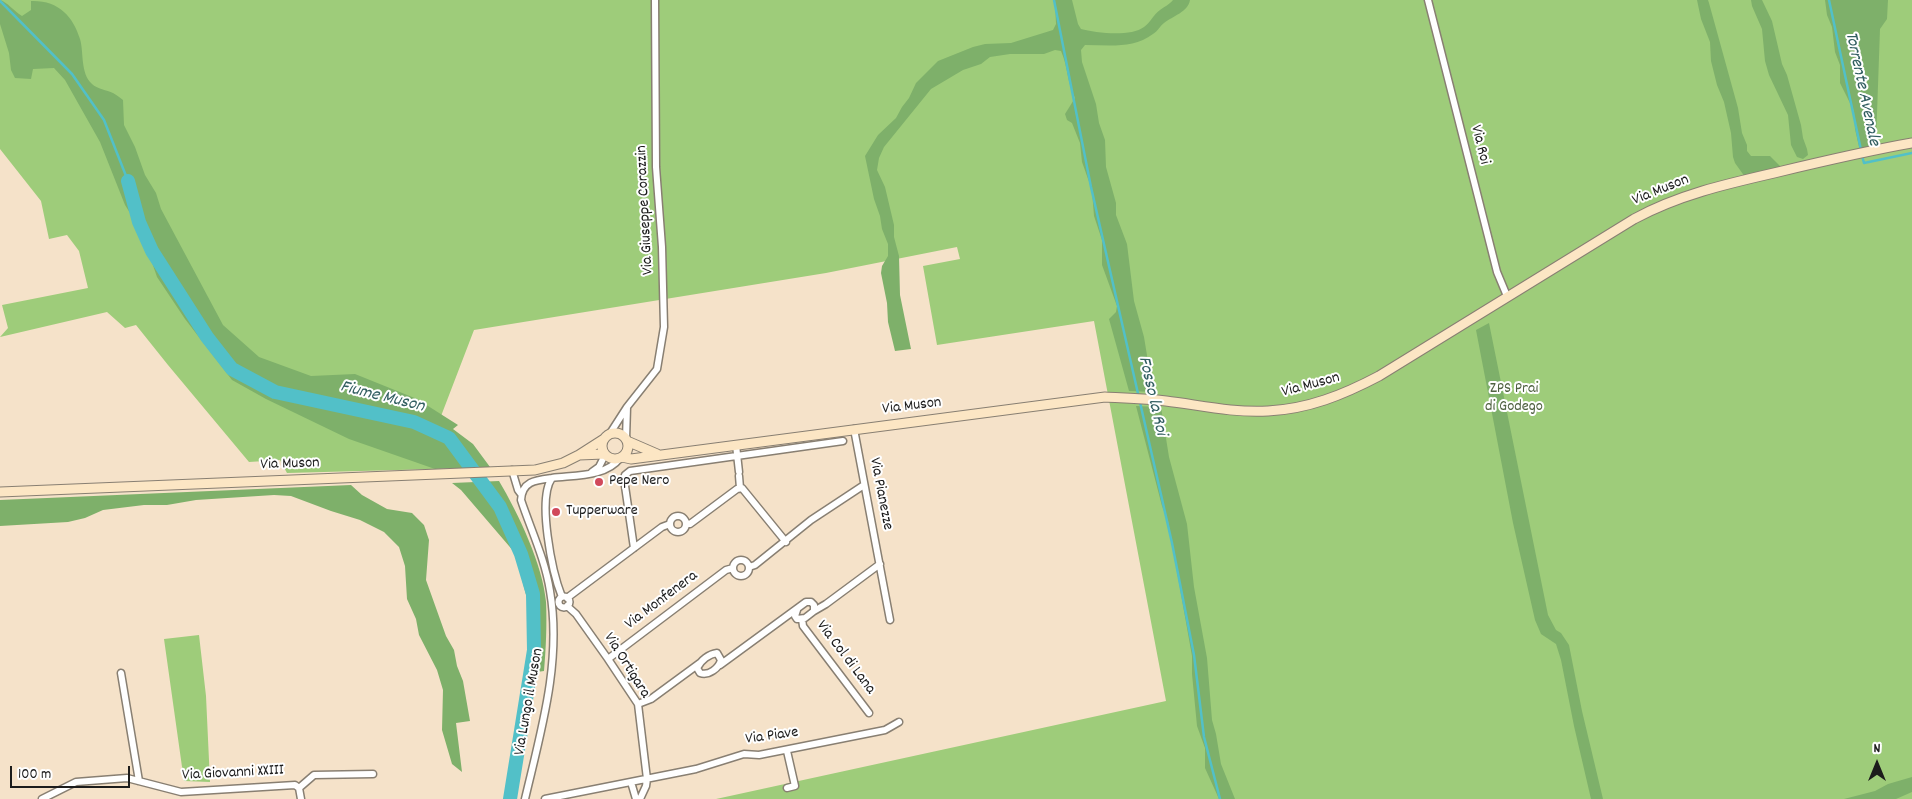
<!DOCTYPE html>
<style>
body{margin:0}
#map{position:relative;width:1912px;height:799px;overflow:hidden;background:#f5e2c9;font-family:Dekko,sans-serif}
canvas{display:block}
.north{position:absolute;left:1852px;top:739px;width:50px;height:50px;-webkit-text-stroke:4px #fff;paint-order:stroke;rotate:0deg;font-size:14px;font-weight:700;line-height:20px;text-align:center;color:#1c1c1c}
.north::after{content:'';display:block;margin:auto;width:18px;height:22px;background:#1c1c1c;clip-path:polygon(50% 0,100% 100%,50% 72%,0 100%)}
.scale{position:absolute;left:10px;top:766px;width:120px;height:22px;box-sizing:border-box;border:2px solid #1c1c1c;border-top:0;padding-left:6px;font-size:15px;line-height:18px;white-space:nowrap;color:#1c1c1c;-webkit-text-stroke:4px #fff;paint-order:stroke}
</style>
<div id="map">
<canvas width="1912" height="799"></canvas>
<div class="north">N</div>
<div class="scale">100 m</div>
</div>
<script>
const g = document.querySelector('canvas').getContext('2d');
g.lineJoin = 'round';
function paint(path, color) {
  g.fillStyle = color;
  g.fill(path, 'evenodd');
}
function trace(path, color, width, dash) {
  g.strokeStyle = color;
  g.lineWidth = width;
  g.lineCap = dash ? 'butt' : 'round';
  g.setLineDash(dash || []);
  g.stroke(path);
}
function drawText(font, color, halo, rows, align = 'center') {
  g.font = font + ' Dekko,sans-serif';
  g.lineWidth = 4;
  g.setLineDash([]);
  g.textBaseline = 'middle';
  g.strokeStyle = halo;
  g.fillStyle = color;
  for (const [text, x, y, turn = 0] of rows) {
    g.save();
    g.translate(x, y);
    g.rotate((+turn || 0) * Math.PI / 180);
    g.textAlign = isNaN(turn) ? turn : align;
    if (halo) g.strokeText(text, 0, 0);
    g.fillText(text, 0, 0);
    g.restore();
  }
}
paint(new Path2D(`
 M0,0H1912V799H716L1166,701L1094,321L937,345L923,266L960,259L957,247L826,273L474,330L428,450L435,469L287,473L280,460L249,462L168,365L136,325L125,328L107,312L0,337L8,328L2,305L88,288L79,251L67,235L49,239L41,201L0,149Z
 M199,635L206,696L210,782L184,781L164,639Z`), '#9ecc7a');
paint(new Path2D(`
 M0,0C7,2 14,11 22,16L31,10V1C58,0 73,16 80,39C84,52 80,73 92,84C97,89 107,90 113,93C117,95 120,98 123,100L124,125L135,147L145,175L156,193L161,209L223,325L259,357L311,376L355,374L417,399L458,425L453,429L473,444L490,467L435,469L349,439L266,399L232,380L185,319L157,277L141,230L125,205L100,142L65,80L54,68L33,69L31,79L15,78L11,70L9,53L0,24Z
 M1055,0H1072L1078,24L1081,29C1096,33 1131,37 1144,27C1150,23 1154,14 1160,10C1165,6 1169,5 1173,0H1190C1188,12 1173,16 1164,23C1160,26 1158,31 1153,34C1133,49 1109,45 1085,45L1081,50L1082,62L1096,104L1099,123L1105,140L1106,167L1116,203V215L1127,244L1134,301L1144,337L1153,392L1129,391L1109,319L1116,312L1117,306L1102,265V240L1094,216L1092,190L1082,162L1080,143L1072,123L1067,120L1065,114L1075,98C1067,83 1068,66 1061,51L1055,50L1044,54H1010L990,57L981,64L963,70L931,89L884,147L879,158L877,170L885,187L894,225V237L899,256L900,295L911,349L895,351L888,322L887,303L881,273L882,266L888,256V244L882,229L880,216L874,199L865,156L878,135L896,118L902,107L909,98L916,83L938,61L973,47L985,44L1011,43L1053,30L1056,24Z
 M1697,0H1708L1709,3L1738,108L1742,133L1747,145V151L1751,156H1770L1783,169L1745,177L1735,163L1733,157L1731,133L1724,102L1717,85L1711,61L1710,42L1701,19Z
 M1751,0H1762L1772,21L1782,64L1787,75L1801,125L1803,138L1807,149L1808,155L1803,159L1797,157L1791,145L1788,115L1769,75L1765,61L1762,29L1752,6Z
 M1825,0H1888L1887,19L1880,29L1876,142L1873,148L1860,151L1855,129L1854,111L1840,83V65L1835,52L1832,27L1827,15Z
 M1489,323L1548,615L1556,630L1561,633L1569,645L1582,711L1603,799H1591L1574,726L1561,660L1556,644L1541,634L1535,620L1513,523L1476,330Z
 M1136,406L1161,407L1169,457L1187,524L1194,587L1207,658L1212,720L1216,734L1221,764L1235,799H1219L1205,768V748L1197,726L1192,674V656L1168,521L1162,506Z
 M499,481C518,513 543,565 546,602C547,624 546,649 544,671L530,673L538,640L515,553L461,490L452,483Z
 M351,485L362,495L387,509L412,513L424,525L429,540L426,580L446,636L454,650L457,666L463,681L470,721L456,723L462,772L452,764L442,730L443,690L437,670L419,635L416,619L407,599L405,566L399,547L384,532L360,520L331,511L291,496L274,495L196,500L167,505H144L103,510L85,518L68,522L0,526V500Z
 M1912,777V792L1896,799H1844L1875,791L1888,784Z`), '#7eb06a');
trace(new Path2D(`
 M1054,0L1091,187L1172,543L1194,655L1204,737L1220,799
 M1829,0L1861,150
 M0,1L72,74L104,120L128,181
 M1862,156L1864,163L1912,153`), '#52c0c8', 2.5);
trace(new Path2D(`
 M128,181L139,222L152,251L207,337L232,369L275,392L414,422L449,438L500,507L521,554L533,594L534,650L510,799`), '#52c0c8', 14);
const minor = new Path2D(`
 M1428,0L1497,272L1507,296
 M627,407L657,369L664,327L662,247L656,167L655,0
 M854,429L890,620
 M609,435L627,407L626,439
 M736,445L739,472
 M512,470L518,490L521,494
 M592,472L599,467L605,455
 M739,476L740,488
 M670 524a8 8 0 1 1 16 0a8 8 0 1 1-16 0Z
 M686,523L690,524L737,489L742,488L786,542
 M634,548L624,479L625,475L630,471L843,441
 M733 568a8 8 0 1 1 16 0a8 8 0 1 1-16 0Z
 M749,567L755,565L811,520L864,485
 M558.5 602a5.5 5.5 0 1 1 11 0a5.5 5.5 0 1 1-11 0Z
 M562,597C552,572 537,499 552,478C575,475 606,477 620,458
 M567,598L662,527L670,524
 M567,606L576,614L608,659L638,704L647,779L646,786L640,799
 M814,611L826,604L880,564
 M802,619L803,626L869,713
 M717,653L721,660C719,668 709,676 700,673L697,668C701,660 709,654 717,653Z
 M608,659L726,570L733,568
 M720,665L806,602H811L814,605V611L805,618L797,619L795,616L797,610
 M121,673L139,781
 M638,704L651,699L700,663
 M787,751L795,786L787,788
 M631,782L636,799
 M299,788L314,775L373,774
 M42,799L76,782L127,778L181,792L295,785L299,788L301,799
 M525,799C541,731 562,661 550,591C545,559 531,530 521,500C522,481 536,480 552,478
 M545,799L696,769L744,754L759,755L885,730L899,722`);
const secondary = new Path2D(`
 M602 446a13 13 0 1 1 26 0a13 13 0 1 1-26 0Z
 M627,441L657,454
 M579,455L604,454
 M622,457L631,459L1105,397C1125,398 1145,398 1166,401C1199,405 1233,413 1268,411C1308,409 1343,395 1379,376L1634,219C1678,195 1726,184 1774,173C1820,162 1866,151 1912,143
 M0,492L535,470L563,463L579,455L604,439`);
trace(minor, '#887f72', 9);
trace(secondary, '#887f72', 11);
trace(minor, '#fff', 6);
trace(secondary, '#fce6c4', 9);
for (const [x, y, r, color] of [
 [599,482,5,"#d1495b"],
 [556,512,5,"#d1495b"]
]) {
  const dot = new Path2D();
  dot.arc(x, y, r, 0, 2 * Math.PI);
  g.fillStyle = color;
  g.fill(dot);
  trace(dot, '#fff', 2);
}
drawText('16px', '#1c1c1c', '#fff', [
 ["Via Roi",1479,145,76],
 ["Via Muson",1661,191,-22],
 ["Via Giuseppe Corazzin",646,210,-93],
 ["Via Muson",1311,386,-15],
 ["Via Muson",912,407,-7],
 ["Via Muson",290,465,-2],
 ["Via Pianezze",880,494,79],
 ["Via Monfenera",662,601,-37],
 ["Via Col di Lana",845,658,53],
 ["Via Ortigara",626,666,58],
 ["Via Lungo il Muson",530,702,-80],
 ["Via Piave",772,737,-8],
 ["Via Giovanni XXIII",233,774,-3]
]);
drawText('16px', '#506242', '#fff', [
 ["ZPS Prai",1514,390],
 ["di Godego",1514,408]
]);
drawText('16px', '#1c1c1c', '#fff', [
 ["Pepe Nero",609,482],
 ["Tupperware",566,512]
], 'left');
drawText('italic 18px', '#325e61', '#fff', [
 ["Torrente Avenale",1861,89,78],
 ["Fosso la Roi",1151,396,77],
 ["Fiume Muson",382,398,14]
]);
</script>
